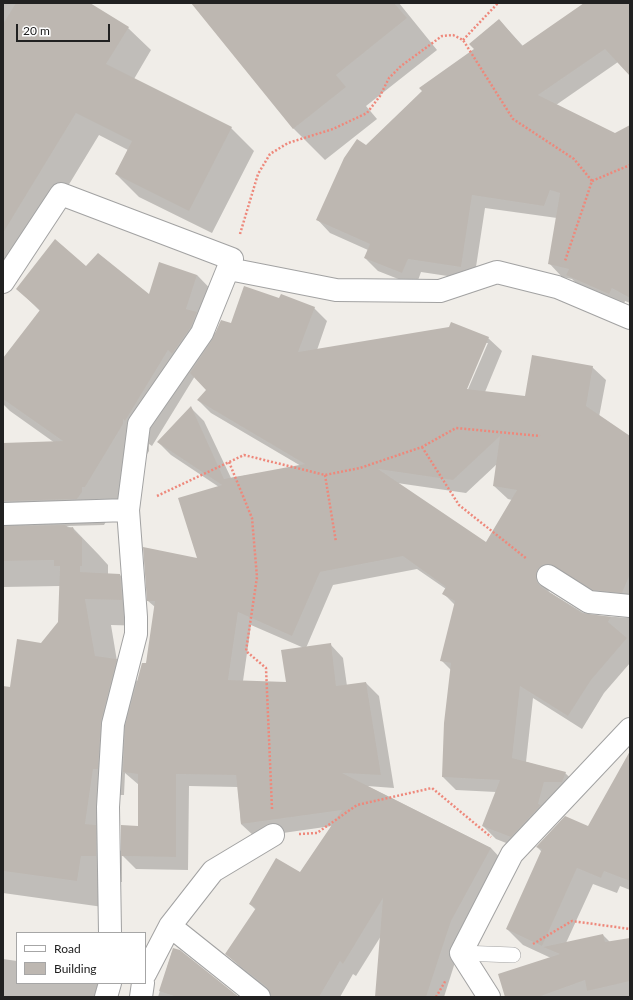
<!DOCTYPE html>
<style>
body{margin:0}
#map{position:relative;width:633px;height:1000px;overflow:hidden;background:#f0ede8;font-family:Lato,sans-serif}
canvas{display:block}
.frame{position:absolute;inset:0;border:4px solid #212121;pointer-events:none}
.legend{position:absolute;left:16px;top:932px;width:130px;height:52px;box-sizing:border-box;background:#fff;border:1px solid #a6a6a6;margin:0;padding:5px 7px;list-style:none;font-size:12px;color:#212121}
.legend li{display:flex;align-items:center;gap:8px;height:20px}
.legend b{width:20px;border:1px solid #a6a6a6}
.scale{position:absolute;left:16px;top:24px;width:94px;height:18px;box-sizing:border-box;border:2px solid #212121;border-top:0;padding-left:5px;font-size:12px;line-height:14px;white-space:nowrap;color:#212121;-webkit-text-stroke:3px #fff;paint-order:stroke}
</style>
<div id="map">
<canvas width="633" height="1000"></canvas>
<div class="frame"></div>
<ul class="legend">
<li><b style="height:5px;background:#fff"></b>Road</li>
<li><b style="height:11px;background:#bdb7b1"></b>Building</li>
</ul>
<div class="scale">20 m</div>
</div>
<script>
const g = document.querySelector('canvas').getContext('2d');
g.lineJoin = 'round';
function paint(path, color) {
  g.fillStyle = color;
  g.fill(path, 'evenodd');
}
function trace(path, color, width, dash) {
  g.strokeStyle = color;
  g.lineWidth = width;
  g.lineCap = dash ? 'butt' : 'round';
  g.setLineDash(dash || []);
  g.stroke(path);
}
paint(new Path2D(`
 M3,3H88L128,28L151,50L134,79L231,128L254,151L212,233L139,197L116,174L128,150L99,135L3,293Z
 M197,3H399L437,50L366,106L377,119L325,160L294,129L194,5Z
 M586,3H630V74L618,62L556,105L615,134L630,126V303L625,301L623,307L581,288L572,279L562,277L549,263L557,218L485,208L474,280L421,272L416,286L378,271L365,258L368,250L330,233L317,219L366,147L475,49L499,20L523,46Z
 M86,267L150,295L197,275L223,302L214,331L216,333L280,299L314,308L327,321L317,350L488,338L502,351L485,392L526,397L592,367L606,380L599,417L630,438V605L548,589L549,592L587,615L630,618V663L604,693L582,729L533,698L526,762L565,773L579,786L524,850L496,839L483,826L496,792L456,790L443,777L451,670L441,660L455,605L444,594L446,589L417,569L333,585L306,648L330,644L343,658L347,686L366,683L379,696L394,788L367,786L491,848L504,862L464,934L444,997H376L381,936L356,976L353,974L340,997H272V993L240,967L227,954L256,910L250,904L300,873L332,826L255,837L241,824L238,787L189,786L188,870L136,869L122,855V882H107L103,907L3,893V687L11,688L59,622L60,586L3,587V444L55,443L10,411L3,404V360L40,311L18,289ZM485,343H488L466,394L465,393ZM195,376L208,390L198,400L211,413L301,466L231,478L204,421L191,408L158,442L171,455L219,487L198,559L148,601L155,607L147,664L138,682L117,661L111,625L148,626L146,601L120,575L108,574V565L99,555L73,528L66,526L104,525L149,451V444L152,446ZM497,464L494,486L508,499L512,500L486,543L397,483L466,493ZM251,625L304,648L287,683L243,681ZM125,773L139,785V827L122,852L112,843L119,795H124Z
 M630,755V890L620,886L617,893L593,884L566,943L603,935L610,942L630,939V997H504L551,958L523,945L507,929L542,852L537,847L589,827Z
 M172,952L237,997H158Z
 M3,959L17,961V983H105L112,997H3Z`), '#0003');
paint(new Path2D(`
 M16,3H90L129,27L106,64L232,127L189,211L115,174L132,141L76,113L3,233V24Z
 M191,3H394L407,18L336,75L346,87L293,129Z
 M584,3H630V76L605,49L538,95L615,133L630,125V298L612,288L609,294L566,275L569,269L548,264L560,193L550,190L544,206L472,195L461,267L408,259L402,273L364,258L370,244L316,220L344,158L357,139L366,145L422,91L419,88L474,49L469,44L499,19L522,46Z
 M55,239L86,266L98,253L149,294L159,262L197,275L186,309L197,312L191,327L172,354L168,350L125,421L123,419V424L85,487H82V492L77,499L3,501V443L63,441L3,399V358L40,310L16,289Z
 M244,286L279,298L281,294L315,307L298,352L449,327L451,322L489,337L467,389L525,396L532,355L593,366L586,406L630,436V574L622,593L593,590L549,564L542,565L537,570L536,576L537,582L541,587L582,613L611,617L608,622L627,638L591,680L568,716L520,686L512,758L566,772L562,782H544L538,804L541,805L511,837L482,826L500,780L442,777L444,723L451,663L440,661L455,601L442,594L446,587L403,556L320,572L292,636L238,612L228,680L286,682L281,650L331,643L336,686L366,682L381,775L342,773L491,848L451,921L426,997H375L383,898L343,964L340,961L319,997H271L267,987L225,954L256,908L249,904L276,858L300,872L342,810L241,824L236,775L176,774V857L121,856V825L138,826V774L123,772L125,726L142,663H146L155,601H147L143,547L197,558L178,498L222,485L157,442L191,406L224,479L305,464L197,400L206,390L190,373L212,340L221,320L231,323ZM500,436L493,486L517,490L486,542L378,469L453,480Z
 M65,525L69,528L73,527L74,531L82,538V566H80V572L120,574L122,600L85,599L95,656L117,659L101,721L98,769H93L85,824L96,825V856H81L77,881L3,871V686L10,687L17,639L41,643L58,622L60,566H54V560L3,561V526Z
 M630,751V881L604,871L601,878L577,868L542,946L506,929L542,849L536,847L565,816L588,826Z
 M603,934L605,942L630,938V981L587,991L585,980L538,997H505L498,974L560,954L543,947Z
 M173,948L180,950L239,997H177L159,991Z`), '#bdb7b1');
const lane = new Path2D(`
 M461,953L513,955`);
const street = new Path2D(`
 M229,269L336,290L440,291L497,272L557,287L630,318
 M3,282L61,194L232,259L202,333L139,424L128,510L136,617V634L113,724L108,807L110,933
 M3,514L128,510
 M548,576L589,602L630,606
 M170,926L259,997
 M145,974L170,926L213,871L273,835
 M106,997L110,983
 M141,997L143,983
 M489,997L461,953L512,854L630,729`);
trace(lane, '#a2a2a2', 16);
trace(street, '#a2a2a2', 24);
trace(new Path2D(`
 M463,40L498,3
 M592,181L630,165
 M240,234L258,174L270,154L288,143L333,129L367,113L380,96L389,78L401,66L442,36L453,35L463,40L513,119L574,159L592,181L565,261
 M422,447L459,505L527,559
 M229,462L252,518L257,577L246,651L266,668L272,809
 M325,475L336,542
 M157,496L244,455L325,475L360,468L422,447L456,428L540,436
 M299,834L317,833L357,805L432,788L491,837
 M533,944L572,921L630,929
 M436,997L446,980`), '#ee887b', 2.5, [2, 2]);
trace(lane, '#fff', 15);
trace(street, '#fff', 22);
</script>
